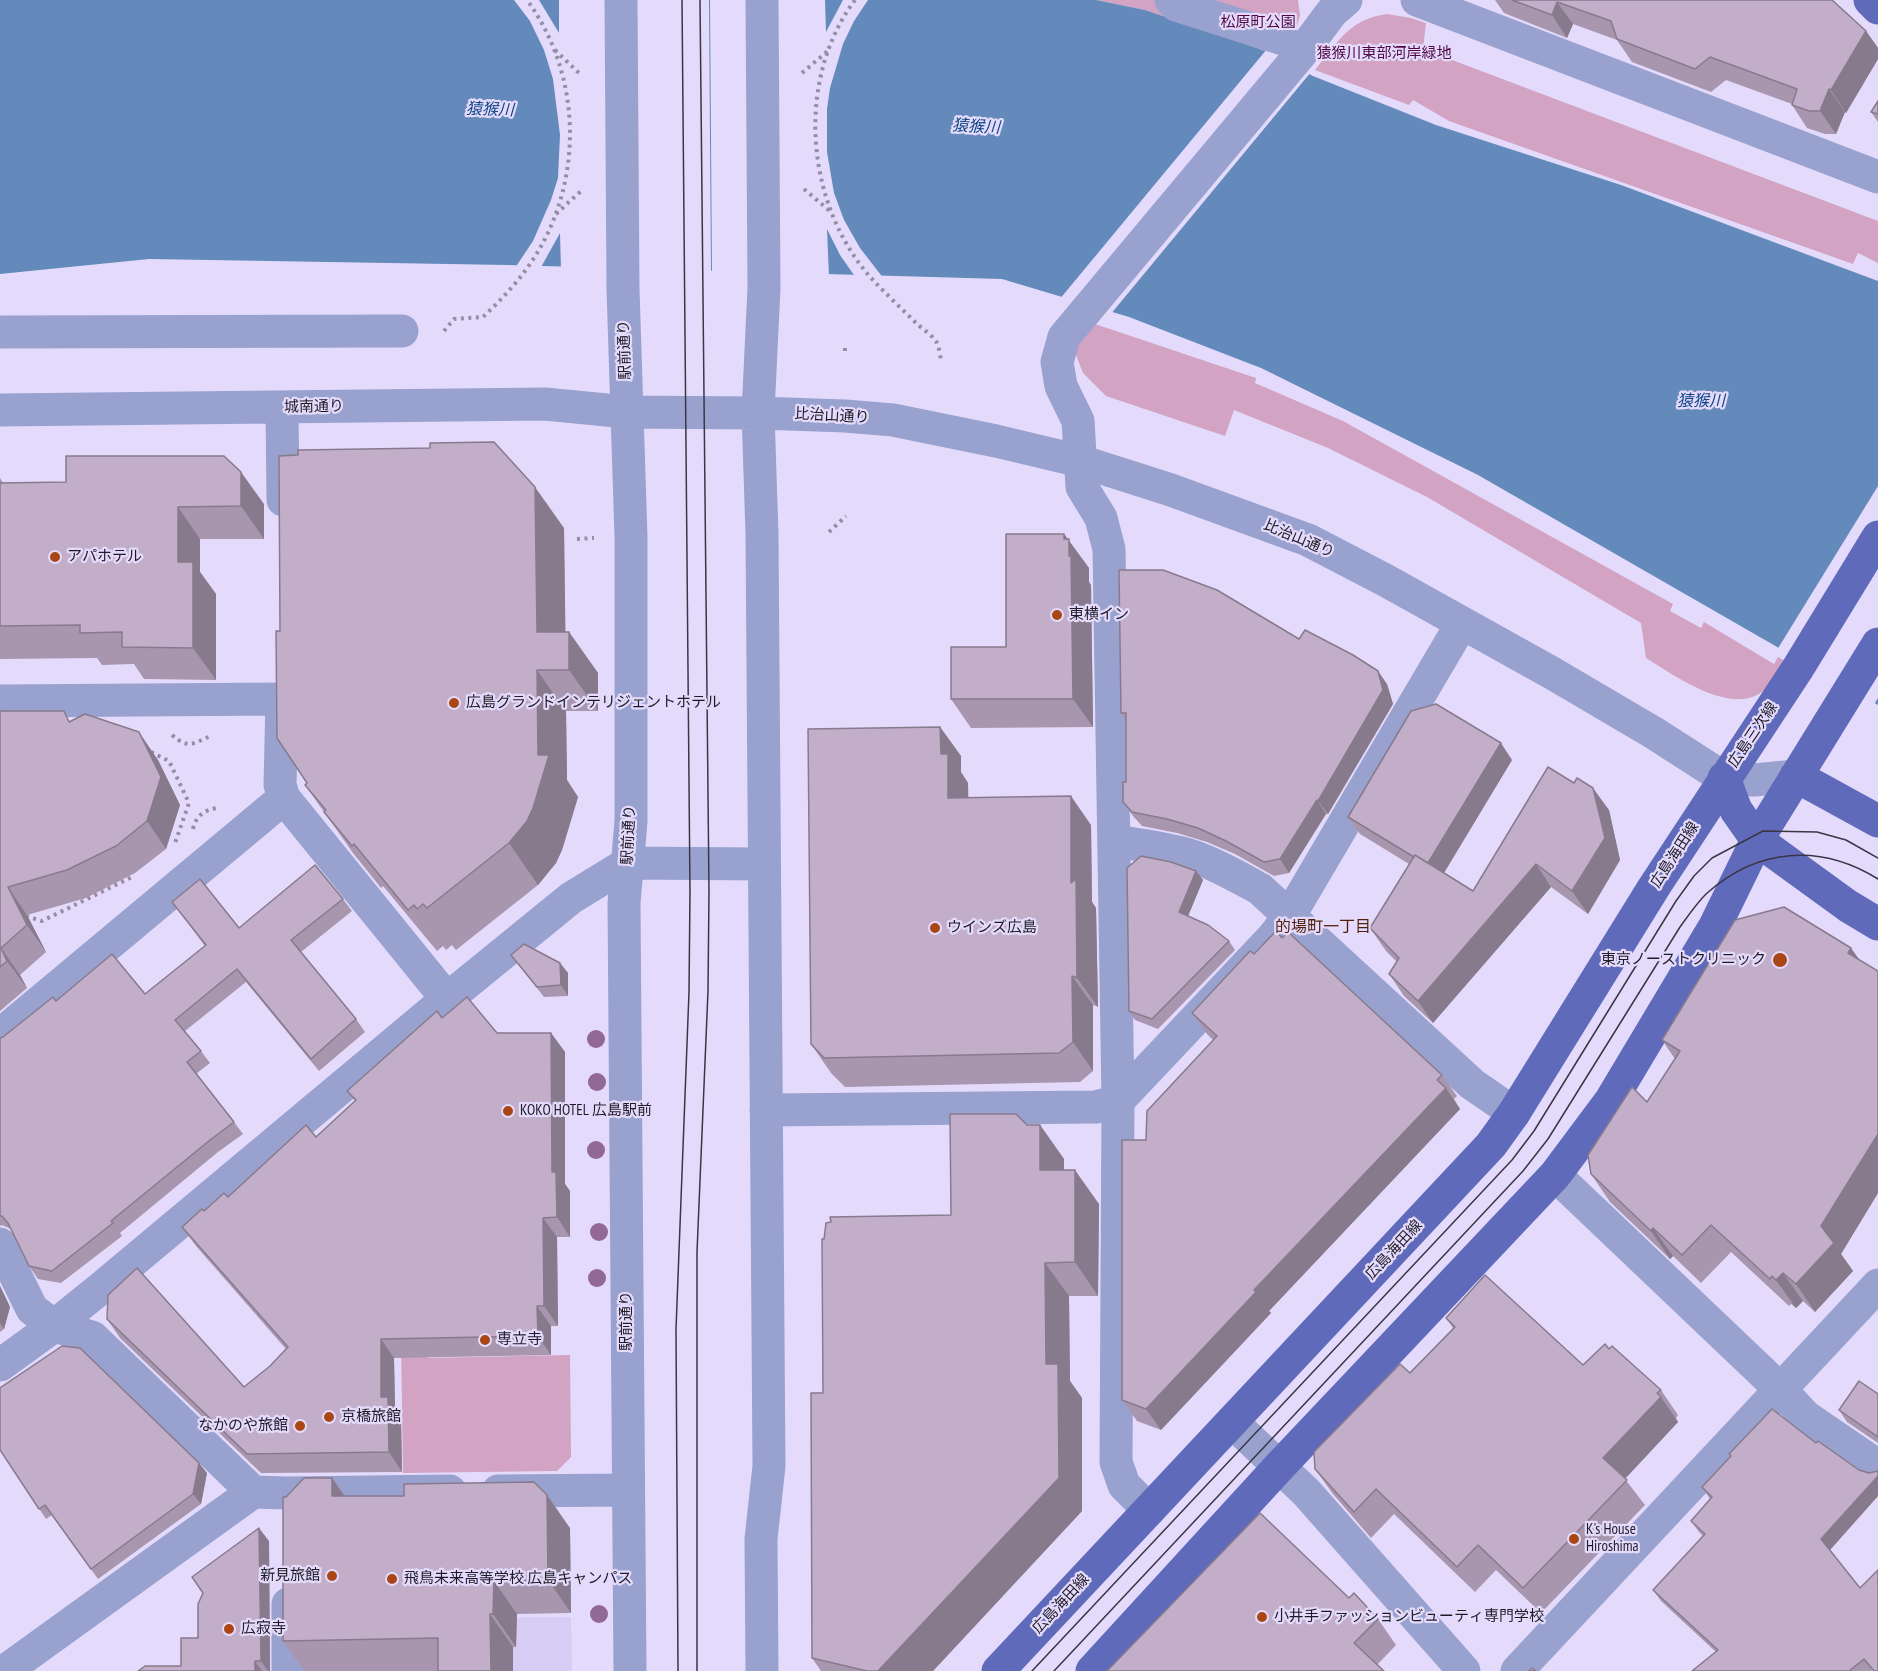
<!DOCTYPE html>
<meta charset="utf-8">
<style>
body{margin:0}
canvas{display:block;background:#e4dbfc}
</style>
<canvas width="1878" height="1671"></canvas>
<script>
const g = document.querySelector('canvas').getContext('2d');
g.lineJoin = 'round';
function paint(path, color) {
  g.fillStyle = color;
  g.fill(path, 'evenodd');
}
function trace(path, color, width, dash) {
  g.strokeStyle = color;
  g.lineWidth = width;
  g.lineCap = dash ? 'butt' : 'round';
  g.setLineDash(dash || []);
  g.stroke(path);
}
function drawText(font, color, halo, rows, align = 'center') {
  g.font = font + ' "PT Sans Narrow","Noto Sans JP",sans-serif';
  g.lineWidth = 4.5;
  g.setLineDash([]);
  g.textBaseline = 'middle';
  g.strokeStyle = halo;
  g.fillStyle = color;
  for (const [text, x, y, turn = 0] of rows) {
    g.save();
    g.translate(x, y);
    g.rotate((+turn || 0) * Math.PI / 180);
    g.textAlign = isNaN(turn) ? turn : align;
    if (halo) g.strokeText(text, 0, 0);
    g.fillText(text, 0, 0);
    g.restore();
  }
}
paint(new Path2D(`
 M571,1617L572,1671H455V1618Z`), '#d7cdf4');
paint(new Path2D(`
 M1096,0H1298L1300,15L1294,37L1271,44L1265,51L1145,10Z
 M1387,14L1411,18L1426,23L1423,49L1878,221V263L1858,253L1853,264L1449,121L1413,100L1409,105L1315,70C1337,43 1349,19 1387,14Z
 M1095,324L1256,378L1255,383L1343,421L1673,604L1670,611L1701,628L1704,622L1774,664L1778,657L1787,662C1778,672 1770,687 1759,694C1726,713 1674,675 1646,658L1641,623L1427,497L1328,448L1234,410L1225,436L1106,396L1083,373L1074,350Z
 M427,1342L428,1358L570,1355L571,1457L557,1471L403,1473L401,1343Z`), '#d2a3c2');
paint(new Path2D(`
 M0,0H1096L1145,10L1243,43L1265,51L1313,76L1436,125L1621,185L1878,281V705L1478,475L1261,368L1129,317L1002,279L508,265L149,259L0,274Z`), '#648abc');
paint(new Path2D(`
 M514,0H539L559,33V0H709L711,274L561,270L560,233L540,269L515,268L533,241L551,200L558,178L560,135L553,79L544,50L530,21Z
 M710,0H825L826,32L843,0H868L854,21L843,44L830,88L827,109V152L834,193L844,220L860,248L884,279L856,278L840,255L827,229L829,277L712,274Z
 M1267,49L1311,72L1110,315L1059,300Z
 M1878,486V698L1873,706L1777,650Z`), '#e4dbfc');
trace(new Path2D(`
 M855,0C795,80 805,205 872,279C886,294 902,309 917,324C923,329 933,336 937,343C939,347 940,355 941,360
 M555,50L581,75
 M802,73L829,50
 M804,189L831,212
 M556,214L581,191
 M444,331L454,319L483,317C502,299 520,280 534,258C584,180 582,75 527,0
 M845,348V355
 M829,532L846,516
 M577,539L594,538
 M172,735C189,750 193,743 211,736
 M151,752L169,761L189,803L175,843
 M193,829C196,816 204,810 217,808
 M26,916L42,921L134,876`), '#948da5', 4, [3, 4.5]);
trace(new Path2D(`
 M621,0L623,289L631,537V821L624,903L630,1671
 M762,0L764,288L758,413L762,534L769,1466L761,1539L762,1671
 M1171,0L1176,5L1283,39
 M1417,0L1878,177
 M0,332L402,331
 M282,408L283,500
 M0,410L545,404L627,412L758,413L845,416L893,420L996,441L1080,461L1171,490L1308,540L1385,580L1552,673L1654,733L1724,778L1754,780L1796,776
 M282,699L280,785L284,798L447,999
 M0,701L282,699
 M1114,841C1140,845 1166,848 1192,856C1216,864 1238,877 1260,889L1472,1084L1514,1113
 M0,1035L284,798
 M766,1110L1096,1107L1118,1101L1274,936L1290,915L1462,623
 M1555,1175L1781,1390L1805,1416L1878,1466
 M0,1244L32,1309L54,1326L92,1337L253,1492
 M0,1365L54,1326L101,1288L447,999L571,898L628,863L763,864
 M1232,1422L1306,1492L1464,1671
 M498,1491L628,1490
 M1149,1510L1124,1485L1116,1462L1118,1101L1109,549L1101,518L1082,487L1078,421L1061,386L1057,362L1064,337L1299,56L1332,12L1346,0
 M288,1604V1671
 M5,1671L253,1492L287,1493L450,1491
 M1517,1671L1878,1285`), '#99a2cf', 33);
trace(new Path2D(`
 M1870,0L1878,8
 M1796,776L1878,821
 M1724,778L1736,810L1757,840L1848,906L1878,924
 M998,1671L1491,1145L1514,1113L1654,887L1798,668L1878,537
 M1092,1671L1279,1467L1555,1175L1611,1100L1715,926L1757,840L1878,644`), '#606aba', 33);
trace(new Path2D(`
 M678,1671L676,1329L689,992L690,892L682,0
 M697,1671V1252L708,991L709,891L700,0
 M1032,1671L1512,1160L1534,1131L1676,901L1694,876L1712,858L1763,831L1817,832L1846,840L1878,858
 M1054,1671L1523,1171L1548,1139L1680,927C1688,916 1696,904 1706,894C1757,848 1820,843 1878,879`), '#3a3644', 1.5);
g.fillStyle = '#926894';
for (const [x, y] of [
 [596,1039],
 [597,1082],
 [596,1150],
 [599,1232],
 [597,1278],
 [599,1614]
]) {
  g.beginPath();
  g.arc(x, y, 9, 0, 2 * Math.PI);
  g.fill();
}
paint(new Path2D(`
 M1495,0H1832L1866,31L1878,48V59L1846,113L1845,112L1836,134H1825L1807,128L1792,105V104L1726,80L1711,92L1632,62L1617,40L1573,24L1567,38L1504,13Z
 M1878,101V122L1871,112Z
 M430,448L564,528L565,632H569L598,673V711H566L567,780L578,797L562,850L556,863L538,885L456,950L452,945L446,950L443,946L437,951L383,886L381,888L353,853L305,785L307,783L280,631L298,455Z
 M0,478L3,483L264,504V539H200V572L216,594V680L144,679L134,664L102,665L97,658L0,659Z
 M1064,534L1089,568V582L1091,585L1093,727L971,728L951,699L1006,647Z
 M1299,639L1387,684L1393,704L1328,814H1326L1289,873L1274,876L1235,854L1207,842L1177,833L1142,826L1133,816L1123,802L1126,782V720L1121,713Z
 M0,711L71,721L158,760L180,805L166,849L135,873L86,898L27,915L46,952L20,975L27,988L0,1011Z
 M940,727L961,756V772L968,783V798L1091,825L1092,902L1096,908L1098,1007L1093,1005V1071L1080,1082L845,1087L831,1073L811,1044Z
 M1512,760L1444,873L1473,891L1609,810L1620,860L1588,914L1551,887L1433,1023L1404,996L1389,974L1397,962L1386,951L1370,928L1409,864L1360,834L1348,817Z
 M1196,871L1203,880L1188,916L1229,941L1235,950L1158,1029L1135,1020L1129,1011Z
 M343,899L352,911L301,952L356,1019L365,1032L319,1071L246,982L185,1031L201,1051L210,1063L196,1074L234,1122L243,1134L218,1152L120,1233L122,1236L61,1283L38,1279L29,1266L11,1229L2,1225L0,1226V1038L56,1001L145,994L205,946L172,902L239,928Z
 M1282,938L1442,1075L1457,1096L1454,1099L1460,1109L1269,1311L1271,1313L1161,1430L1137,1421L1122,1400L1146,1140L1213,1040L1207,1034L1192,1013L1254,954Z
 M511,955L560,963L568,973V996L544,997Z
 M1859,960L1878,971V1193L1841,1254L1853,1271L1815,1312L1803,1301L1796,1308L1791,1304L1789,1306L1731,1252L1701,1283L1673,1256L1670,1259L1610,1202L1591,1174L1647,1102L1675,1059L1662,1040Z
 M442,1018L497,1033H551L565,1052V1184L570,1191V1237H557L558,1326H551V1355L394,1358L395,1407L401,1417L402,1472L261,1473L120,1338L107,1319L244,1387L270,1366L286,1349L196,1246L182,1227L316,1137L355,1101L347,1091Z
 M1027,1125H1040L1064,1159V1170L1099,1204L1098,1296H1069L1070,1381L1082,1398V1511L933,1671H821L812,1658L823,1393L951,1215Z
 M0,1286L10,1307L4,1329L0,1332Z
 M1446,1318L1583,1365L1661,1390L1678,1415L1676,1418L1678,1422L1625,1479L1645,1505L1541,1613L1496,1570L1475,1592L1394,1514L1371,1538L1333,1494L1315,1469L1453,1328Z
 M1878,1394V1443L1847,1422L1839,1410Z
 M0,1450L207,1473L201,1504L98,1579L52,1515L46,1519Z
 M1729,1454L1878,1496L1830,1550L1878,1671L1872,1670L1871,1671H1692L1716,1652L1661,1601L1653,1590L1703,1536L1699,1532L1691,1521L1710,1499L1702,1487L1730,1457Z
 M332,1478L345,1496L570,1528L571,1613L517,1614L516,1647H513V1671H304L283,1641L286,1497Z
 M269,1541L270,1671H138L181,1666L198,1638Z
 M1349,1598L1378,1619L1396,1645L1377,1665L1107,1671Z`), '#a896ae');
paint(new Path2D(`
 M1557,2L1573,24L1567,38L1552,15Z
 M1866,31L1878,48V59L1846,113L1831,90Z
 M1829,89L1845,112L1836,134L1820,111Z
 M241,472L264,504V539L241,506Z
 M535,487L564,528L566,670L537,632Z
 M178,507L200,539V572L216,594V680L193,648L178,562Z
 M1064,534L1089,568V582L1091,585L1093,727L1073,699L1069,556L1064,539Z
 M569,632L598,673V711L569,670Z
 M537,670L566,711L567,780L578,797L562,850L556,863L538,885L509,843L538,755Z
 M1378,671L1387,684L1393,704L1328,814L1318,801Z
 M940,727L961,756V772L968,783L969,827L948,798L941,754Z
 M139,732L158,760L180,805L166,849L147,821Z
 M1501,743L1512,760L1439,881L1427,865Z
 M1593,788L1609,810L1620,860L1588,914L1572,891Z
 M1071,796L1091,825L1092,902L1096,908L1098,1007L1077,978L1071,883Z
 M1317,800L1326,814L1289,873L1280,859Z
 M1536,864L1551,887L1433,1023L1418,1001Z
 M1196,871L1203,880L1186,921L1179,912Z
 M8,887L27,915L46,952L27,925Z
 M1,948L20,975L27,988L7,961Z
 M1851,948L1871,976L1848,953Z
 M560,963L568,973V996L561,985Z
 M1072,976L1093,1005V1071L1073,1042Z
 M551,1033L565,1052V1184L570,1191V1237L557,1217L552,1172Z
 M1446,1088L1460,1109L1269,1311L1271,1313L1161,1430L1146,1409L1254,1290Z
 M1040,1125L1064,1159V1203L1040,1170Z
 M1878,1134V1193L1841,1254L1853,1271L1815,1312L1796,1284L1821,1226Z
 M1075,1170L1099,1204L1098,1296L1075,1262Z
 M543,1218L557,1237L558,1326L544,1306Z
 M1653,1228L1673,1256L1670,1259L1651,1231Z
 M1045,1263L1069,1296L1070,1381L1082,1398V1511L933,1671H878L1046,1364Z
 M1783,1273L1803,1301L1796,1308L1776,1280Z
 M0,1286L10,1307L4,1329L0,1323Z
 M537,1306L551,1326V1355L538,1336Z
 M381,1339L394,1358L395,1407L401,1417L402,1472L389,1452L381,1397Z
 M1661,1397L1678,1422L1621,1483L1603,1458Z
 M199,1463L207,1473L201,1504L193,1494Z
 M1878,1476V1496L1829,1551L1821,1539Z
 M332,1478L355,1511L332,1496Z
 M547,1495L570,1528L571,1613L548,1580Z
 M259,1528L269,1541L270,1671H268L261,1661Z
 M494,1581L517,1614L516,1647L493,1614Z
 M490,1614L513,1647V1671H491Z
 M255,1661L262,1671H255Z`), '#887a8d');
const building = new Path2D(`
 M1512,0H1832L1866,31L1831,90L1829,89L1820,111H1809L1792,105L1797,89L1710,57L1695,69L1617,39L1611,21L1557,2L1552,15Z
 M1878,101V114L1871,112Z
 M494,442L535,487L537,632H569V670H537L538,755H549L533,808L527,821L509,843L427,908L423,904L417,909L414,905L408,910L354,844L352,846L324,812L326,810L305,785L307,783L277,738L276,631H280L279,456L298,455V450L430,448V443Z
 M66,456H224L241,472V506L178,507V562H193V648L122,647V632L80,633V625L0,626V483L66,482Z
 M1006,534H1064V539H1069V556H1071L1073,699H951V647H1006Z
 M1119,570H1163L1217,590L1299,639L1305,630L1353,655L1378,671L1383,690L1318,801L1317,800L1280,859L1264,862L1226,841L1198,828L1167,819L1132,812L1123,802V782H1126V713H1121Z
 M1436,704L1501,743L1428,863L1415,855L1414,857L1348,817L1411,711Z
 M0,711H64L69,722L85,714L139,732L161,777L147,821L116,846L67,870L8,887L27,925L1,948L7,961L0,967Z
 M940,727L941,754H948V798L1071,796V883L1076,879L1077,978L1072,976L1073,1042L1059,1053L824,1058L811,1044L808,729Z
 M1548,767L1574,783L1577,778L1593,788L1605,838L1572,891L1536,864L1418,1001L1389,974L1399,958L1370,928L1415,855L1473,891Z
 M1141,856L1171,862L1196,871L1179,912L1208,925L1229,941L1152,1019L1129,1011L1127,868Z
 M315,865L343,899L291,940L356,1019L311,1059L237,969L175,1020L201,1051L187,1062L234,1122L210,1140L111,1221L113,1223L52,1271L29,1266L8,1223L2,1216H0V1038L3,1037L53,997L56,1001L112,954L145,994L206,945L172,902L200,879L239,928Z
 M1784,907L1851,948L1848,953L1878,971V1134L1821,1226L1834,1243L1796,1284L1783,1273L1776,1280L1772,1276L1770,1279L1711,1225L1682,1255L1653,1228L1651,1231L1591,1174L1588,1155L1632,1087L1647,1102L1680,1051L1662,1040L1735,920Z
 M1276,931L1282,938L1288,932L1442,1075L1437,1080L1446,1088L1254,1290L1256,1292L1146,1409L1122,1400V1140H1146L1147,1111L1217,1036L1192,1013L1250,951L1254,954Z
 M524,944L560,963L561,985L537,987L511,955Z
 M467,997L497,1033H551L552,1172H556L557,1217L543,1218L544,1306H537L538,1336L381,1339V1397H388L389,1452L247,1454L107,1319L108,1295L137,1268L244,1387L270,1366L288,1347L182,1227L202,1209L204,1211L224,1193L228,1197L306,1125L316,1137L356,1100L347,1091L437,1011L442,1018Z
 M950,1114H1016L1027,1125H1040V1170H1075V1262L1045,1263L1046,1364H1058L1059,1478L878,1671H867L812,1658L811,1393H823L822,1239H824L826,1223L831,1222L830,1217L951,1215Z
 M1485,1275L1583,1365L1605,1344L1609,1349L1612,1346L1661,1390L1657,1393L1661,1397L1603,1458L1627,1480L1523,1588L1478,1545L1457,1567L1376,1489L1354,1512L1315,1469L1314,1452L1400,1364L1410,1373L1455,1327L1446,1318Z
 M62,1346L80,1348L199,1463L193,1494L91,1569L45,1505L39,1509L0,1450V1388Z
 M1859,1381L1878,1394V1437L1839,1410Z
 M1772,1409L1816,1443L1818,1441L1859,1470L1869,1473L1878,1471V1476L1821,1539L1860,1588L1878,1570V1671H1874L1864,1659L1849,1671H1692L1718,1650L1653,1590L1705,1534L1691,1521L1712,1497L1702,1487L1731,1456L1729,1454Z
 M304,1478H332V1496H404V1484L534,1482L547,1495L548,1580L494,1581L493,1614H490L491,1671H438V1638L283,1641V1497H286Z
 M1260,1513L1349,1598L1354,1593L1378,1619L1354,1643L1384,1671H1107Z
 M259,1528L261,1661H255V1671H138L145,1666H181V1638H198V1604L203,1593L192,1577Z
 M1532,1668L1536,1671H1529Z`);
paint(building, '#c3aeca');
trace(building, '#887a8d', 1.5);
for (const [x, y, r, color] of [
 [55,557,6,"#aa4616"],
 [1057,615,6,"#aa4616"],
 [454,703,6,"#aa4616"],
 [935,928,6,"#aa4616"],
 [1780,960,8,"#aa4616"],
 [508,1111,6,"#aa4616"],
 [485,1340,6,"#aa4616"],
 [329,1417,6,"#aa4616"],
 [300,1426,6,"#aa4616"],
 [1574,1539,6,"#aa4616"],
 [332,1576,6,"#aa4616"],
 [392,1579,6,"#aa4616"],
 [1262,1617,6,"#aa4616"],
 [229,1629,6,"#aa4616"]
]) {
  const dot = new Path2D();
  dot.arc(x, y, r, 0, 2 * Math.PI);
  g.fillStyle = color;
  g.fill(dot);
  trace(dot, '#e4dbfc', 2);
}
drawText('15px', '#4f093f', '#e4dbfc', [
 ["松原町公園",1258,23],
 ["猿猴川東部河岸緑地",1384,54]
]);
drawText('15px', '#1e1b26', '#e4dbfc', [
 ["駅前通り",625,350,-92],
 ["城南通り",314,407,-1],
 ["比治山通り",832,416,3],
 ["比治山通り",1299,539,23],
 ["広島三次線",1753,735,-56],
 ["駅前通り",629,835,-87],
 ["広島海田線",1675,855,-57],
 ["広島海田線",1394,1250,-47],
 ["駅前通り",627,1321,-90],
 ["広島海田線",1061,1604,-47]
]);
drawText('15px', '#1e1b26', '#e4dbfc', [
 ["アパホテル",67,557],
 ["東横イン",1069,615],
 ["広島グランドインテリジェントホテル",466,703],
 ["ウインズ広島",947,928],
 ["東京ノーストクリニック",1766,960,"right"],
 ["KOKO HOTEL 広島駅前",520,1111],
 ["専立寺",497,1340],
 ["京橋旅館",341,1417],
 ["なかのや旅館",288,1426,"right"],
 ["K's House",1586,1530],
 ["Hiroshima",1586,1547],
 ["新見旅館",320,1576,"right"],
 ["飛鳥未来高等学校 広島キャンパス",404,1579],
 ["小井手ファッションビューティ専門学校",1274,1617],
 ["広寂寺",241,1629]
], 'left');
drawText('italic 16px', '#0e4481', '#e4dbfc', [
 ["猿猴川",490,110,2],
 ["猿猴川",976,127,3],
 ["猿猴川",1701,401]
]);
drawText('16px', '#501f09', '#e4dbfc', [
 ["的場町一丁目",1323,927]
]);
</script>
